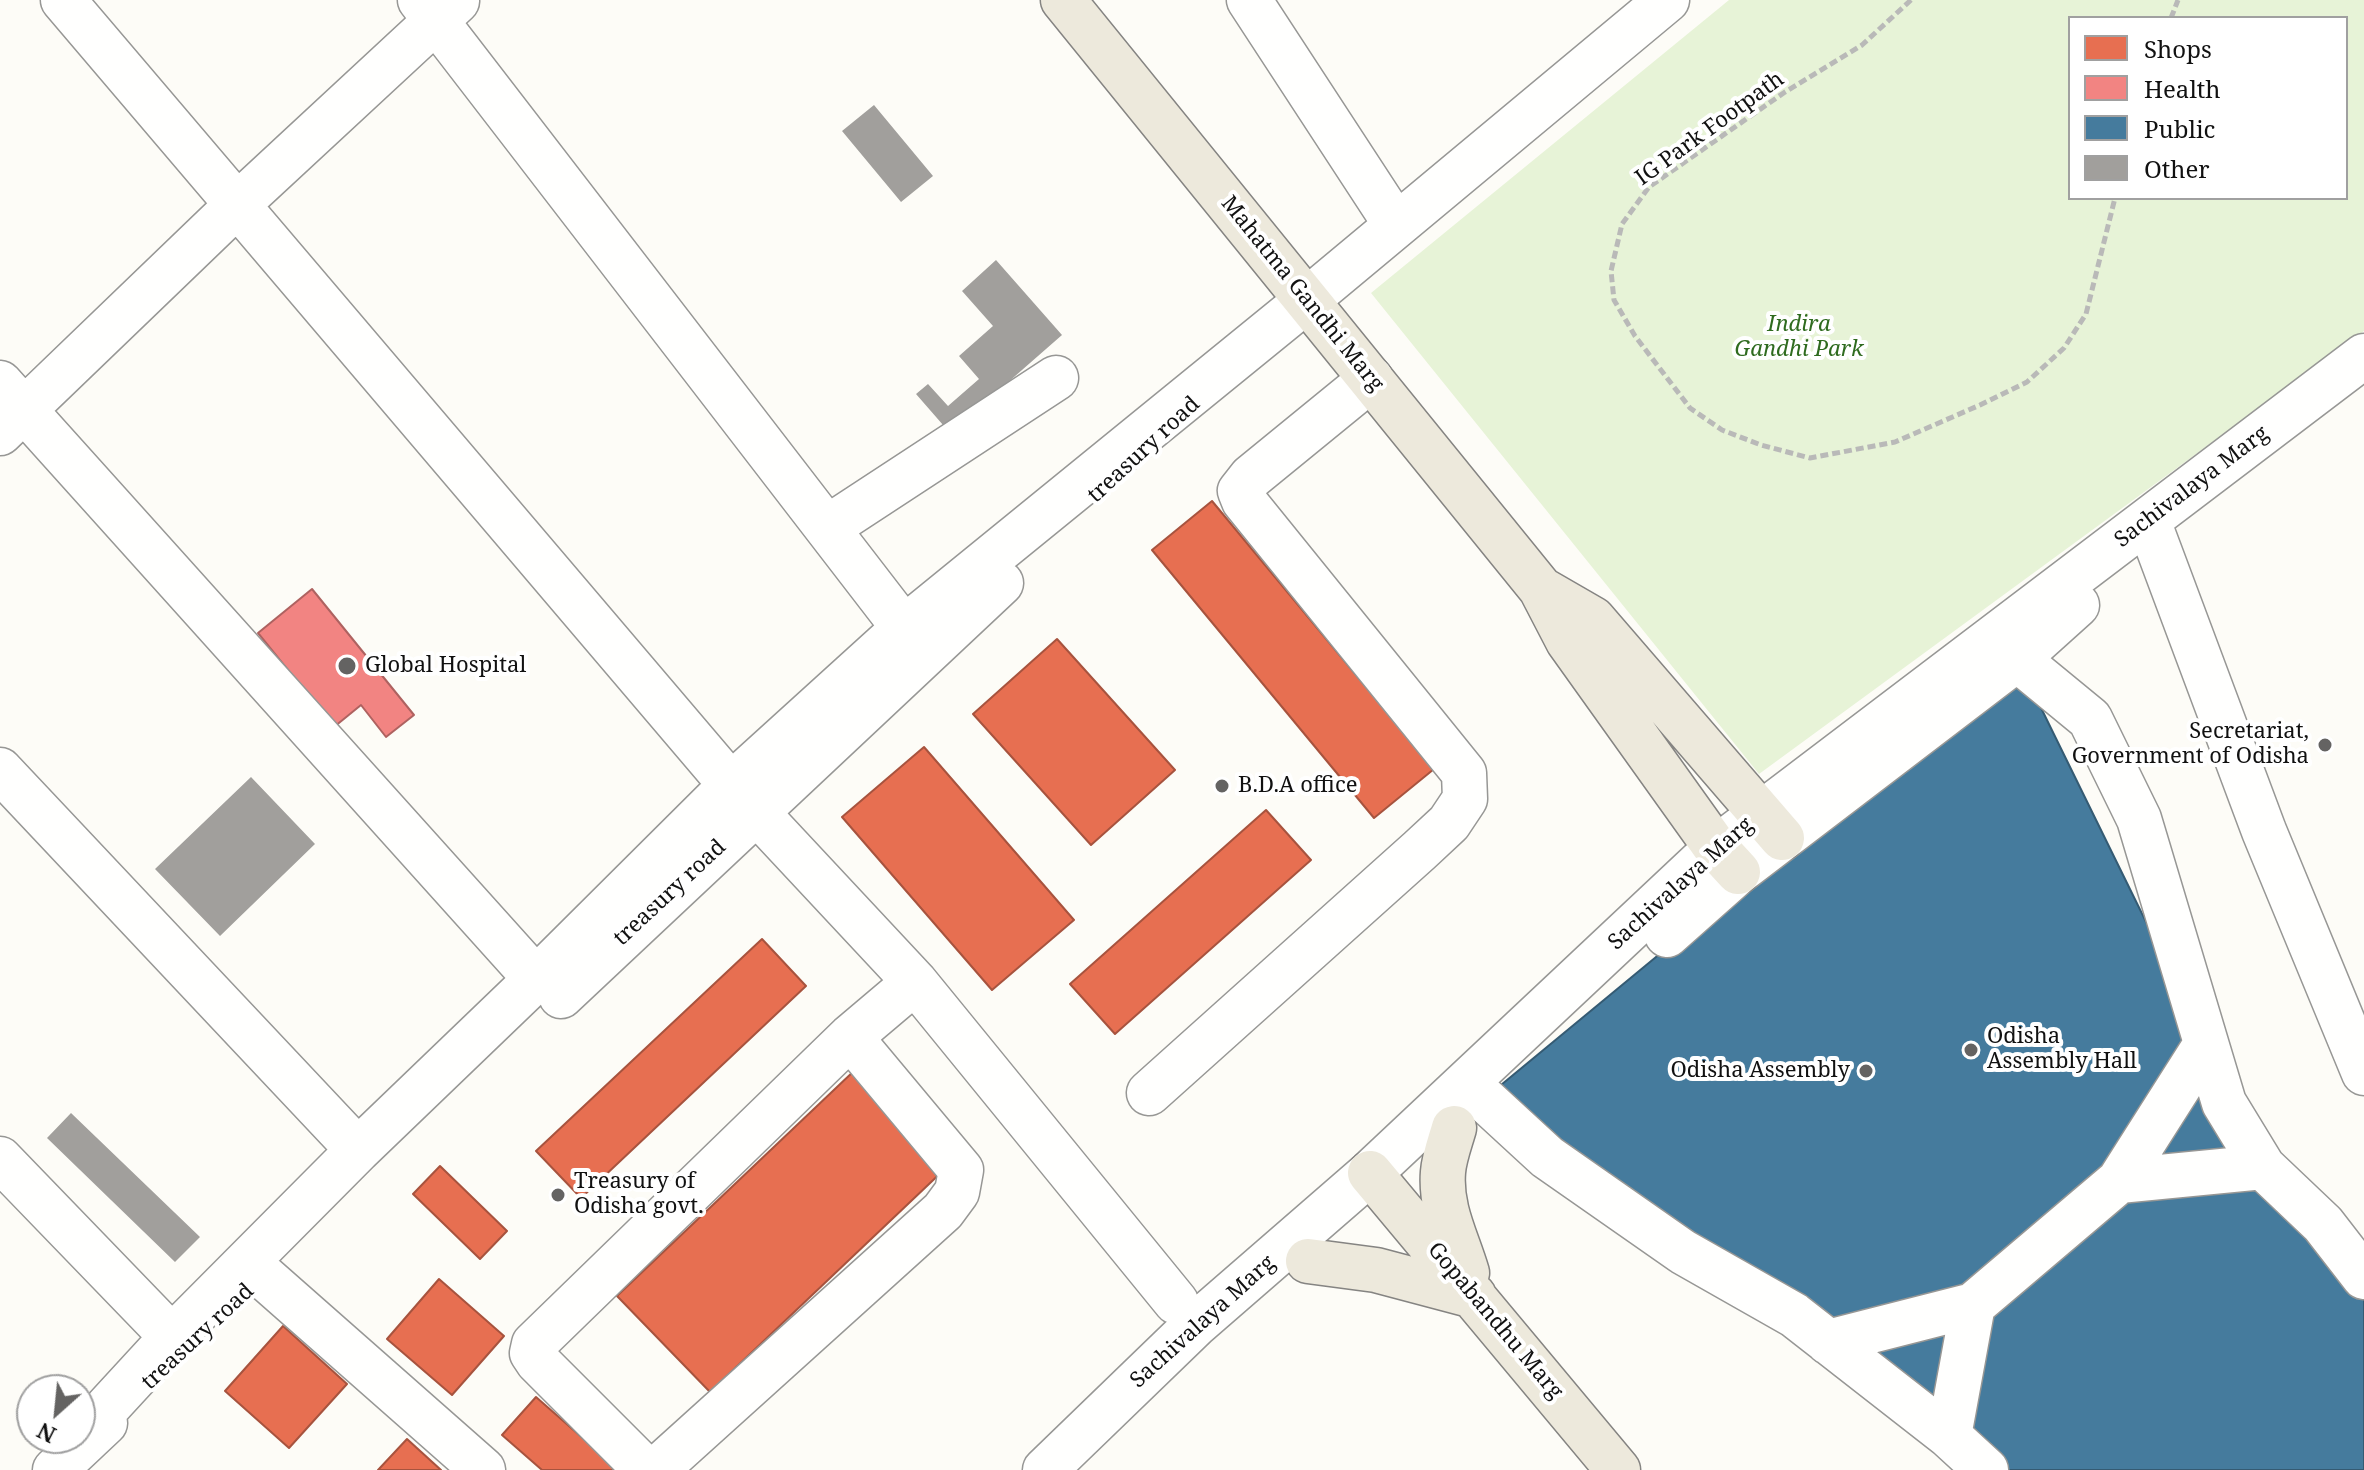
<!DOCTYPE html>
<style>
body{margin:0}
#map{position:relative;width:2364px;height:1470px;overflow:hidden;background:#fdfcf7;font-family:"Noto Serif",serif}
canvas{display:block}
.legend{position:absolute;left:2068px;top:16px;width:280px;height:184px;box-sizing:border-box;background:#fff;border:2px solid #a0a0a0;margin:0;padding:10px 14px;list-style:none;font-size:24px;color:#111}
.legend li{display:flex;align-items:center;gap:16px;height:40px}
.legend b{width:40px;border:2px solid #a0a0a0}
.north{position:absolute;left:16px;top:1374px;width:80px;height:80px;box-sizing:border-box;background:#fff;border:2px solid #a0a0a0;border-radius:50%;rotate:207deg;font-size:22px;font-weight:700;line-height:32px;text-align:center;color:#111}
.north::after{content:'';display:block;margin:auto;width:28px;height:36px;background:#646362;clip-path:polygon(50% 0,100% 100%,50% 72%,0 100%)}
</style>
<div id="map">
<canvas width="2364" height="1470"></canvas>
<ul class="legend">
<li><b style="height:22px;background:#e76f51"></b>Shops</li>
<li><b style="height:22px;background:#f28482"></b>Health</li>
<li><b style="height:22px;background:#457b9d"></b>Public</li>
<li><b style="height:22px;background:#a19f9c"></b>Other</li>
</ul>
<div class="north">N</div>
</div>
<script>
const g = document.querySelector('canvas').getContext('2d');
g.lineJoin = 'round';
function paint(path, color) {
  g.fillStyle = color;
  g.fill(path, 'evenodd');
}
function trace(path, color, width, dash) {
  g.strokeStyle = color;
  g.lineWidth = width;
  g.lineCap = dash ? 'butt' : 'round';
  g.setLineDash(dash || []);
  g.stroke(path);
}
function drawText(font, color, halo, rows, align = 'center') {
  g.font = font + ' "Noto Serif",serif';
  g.lineWidth = 8;
  g.setLineDash([]);
  g.textBaseline = 'middle';
  g.strokeStyle = halo;
  g.fillStyle = color;
  for (const [text, x, y, turn = 0] of rows) {
    g.save();
    g.translate(x, y);
    g.rotate((+turn || 0) * Math.PI / 180);
    g.textAlign = isNaN(turn) ? turn : align;
    if (halo) g.strokeText(text, 0, 0);
    g.fillText(text, 0, 0);
    g.restore();
  }
}
paint(new Path2D(`
 M1729,0H2364V331L1759,774L1371,293ZM2070,18H2346V198H2070Z`), '#e7f3d7');
const shops = new Path2D(`
 M1212,501L1434,769L1374,818L1152,550Z
 M1057,639L1175,770L1091,845L973,714Z
 M924,747L1074,920L992,990L842,817Z
 M1266,810L1311,860L1115,1034L1070,984Z
 M762,939L806,986L581,1198L536,1151Z
 M856,1069L948,1166L710,1392L617,1296Z
 M440,1166L507,1231L480,1259L413,1194Z
 M439,1279L504,1336L452,1395L387,1339Z
 M283,1326L347,1384L289,1448L225,1391Z
 M536,1397L619,1470H542L502,1435Z
 M407,1439L441,1470H378Z`);
paint(shops, '#e76f51');
trace(shops, '#a7533e', 2);
const health = new Path2D(`
 M312,589L414,715L386,737L361,705L334,727L258,633Z`);
paint(health, '#f28482');
trace(health, '#ae6260', 2);
const public = new Path2D(`
 M2017,659L2206,1044L2364,1277V1470H1986L1484,1099Z`);
paint(public, '#457b9d');
trace(public, '#355b73', 2);
paint(new Path2D(`
 M874,105L933,176L901,202L842,131Z
 M996,260L1062,335L950,433L916,394L928,384L948,406L979,379L959,356L993,326L962,291Z
 M251,777L315,844L220,936L155,869Z
 M71,1113L200,1237L175,1262L47,1138Z`), '#a19f9c');
const minor = new Path2D(`
 M63,0L731,785L915,982L1176,1302
 M420,0L904,628
 M1249,0L1396,225
 M0,383L536,979
 M0,433L237,205L457,1
 M827,528L1056,378
 M2153,534L2264,831L2364,1073
 M2017,659L2090,719L2139,819L2224,1103L2263,1167L2323,1224L2364,1277
 M0,770L358,1150
 M1667,935L1738,872L2017,659L2077,605
 M561,996L1001,583
 M2206,1044L2119,1181L2263,1167
 M1149,1093L1420,850L1449,823L1465,799L1464,773L1244,501L1240,491L1251,477L1371,379
 M1484,1099L1547,1157L1683,1252L1794,1315L1949,1436L1986,1470
 M0,1159L172,1337
 M247,1262L483,1470
 M1828,1342L1973,1305L2119,1181
 M1949,1436L1973,1305
 M80,1437L172,1337L358,1150L536,979L731,785L904,628L1307,300L1667,0
 M55,1470L105,1423
 M646,1470L538,1362L532,1353L534,1344L850,1037L915,982
 M656,1470L943,1211L957,1192L961,1170L850,1037
 M1045,1470L1195,1325L1370,1173L1716,848L2364,356`);
const major = new Path2D(`
 M1063,0L1541,589L1568,641L1716,848L1738,872
 M1541,589L1593,619L1782,838
 M1454,1128C1450,1142 1444,1158 1443,1172C1440,1209 1457,1239 1467,1273
 M1370,1173L1618,1470
 M1308,1261L1376,1270L1474,1296`);
trace(minor, '#979795', 47);
trace(major, '#858482', 47);
trace(new Path2D(`
 M1911,0L1862,45L1785,92L1649,187L1622,224L1611,271L1614,300L1635,336L1690,408L1722,430L1761,445L1810,458L1895,442L1980,405L2027,382L2064,348L2086,314L2115,198
 M2171,18L2178,0`), '#b9b9b8', 5, [8, 4]);
trace(minor, '#fffffe', 44);
trace(major, '#ede9dc', 44);
for (const [x, y, r, color] of [
 [347,666,10,"#646362"],
 [2325,745,8,"#646362"],
 [1222,786,8,"#646362"],
 [1971,1050,8,"#646362"],
 [1866,1071,8,"#646362"],
 [558,1195,8,"#646362"]
]) {
  const dot = new Path2D();
  dot.arc(x, y, r, 0, 2 * Math.PI);
  g.fillStyle = color;
  g.fill(dot);
  trace(dot, '#fff', 3);
}
drawText('22px', '#111', '#fff', [
 ["IG Park Footpath",1710,129,-36],
 ["Mahatma Gandhi Marg",1302,294,51],
 ["treasury road",1144,450,-43],
 ["Sachivalaya Marg",2192,487,-37],
 ["Sachivalaya Marg",1681,884,-42],
 ["treasury road",670,893,-43],
 ["Gopabandhu Marg",1495,1321,50],
 ["Sachivalaya Marg",1203,1322,-42],
 ["treasury road",198,1337,-43]
]);
drawText('italic 22px', '#2f6b1f', '#fff', [
 ["Indira",1799,325],
 ["Gandhi Park",1799,350]
]);
drawText('22px', '#111', '#fff', [
 ["Global Hospital",365,666],
 ["Secretariat,",2309,732,"right"],
 ["Government of Odisha",2309,757,"right"],
 ["B.D.A office",1238,786],
 ["Odisha",1987,1037],
 ["Assembly Hall",1987,1062],
 ["Odisha Assembly",1850,1071,"right"],
 ["Treasury of",574,1182],
 ["Odisha govt.",574,1207]
], 'left');
</script>
